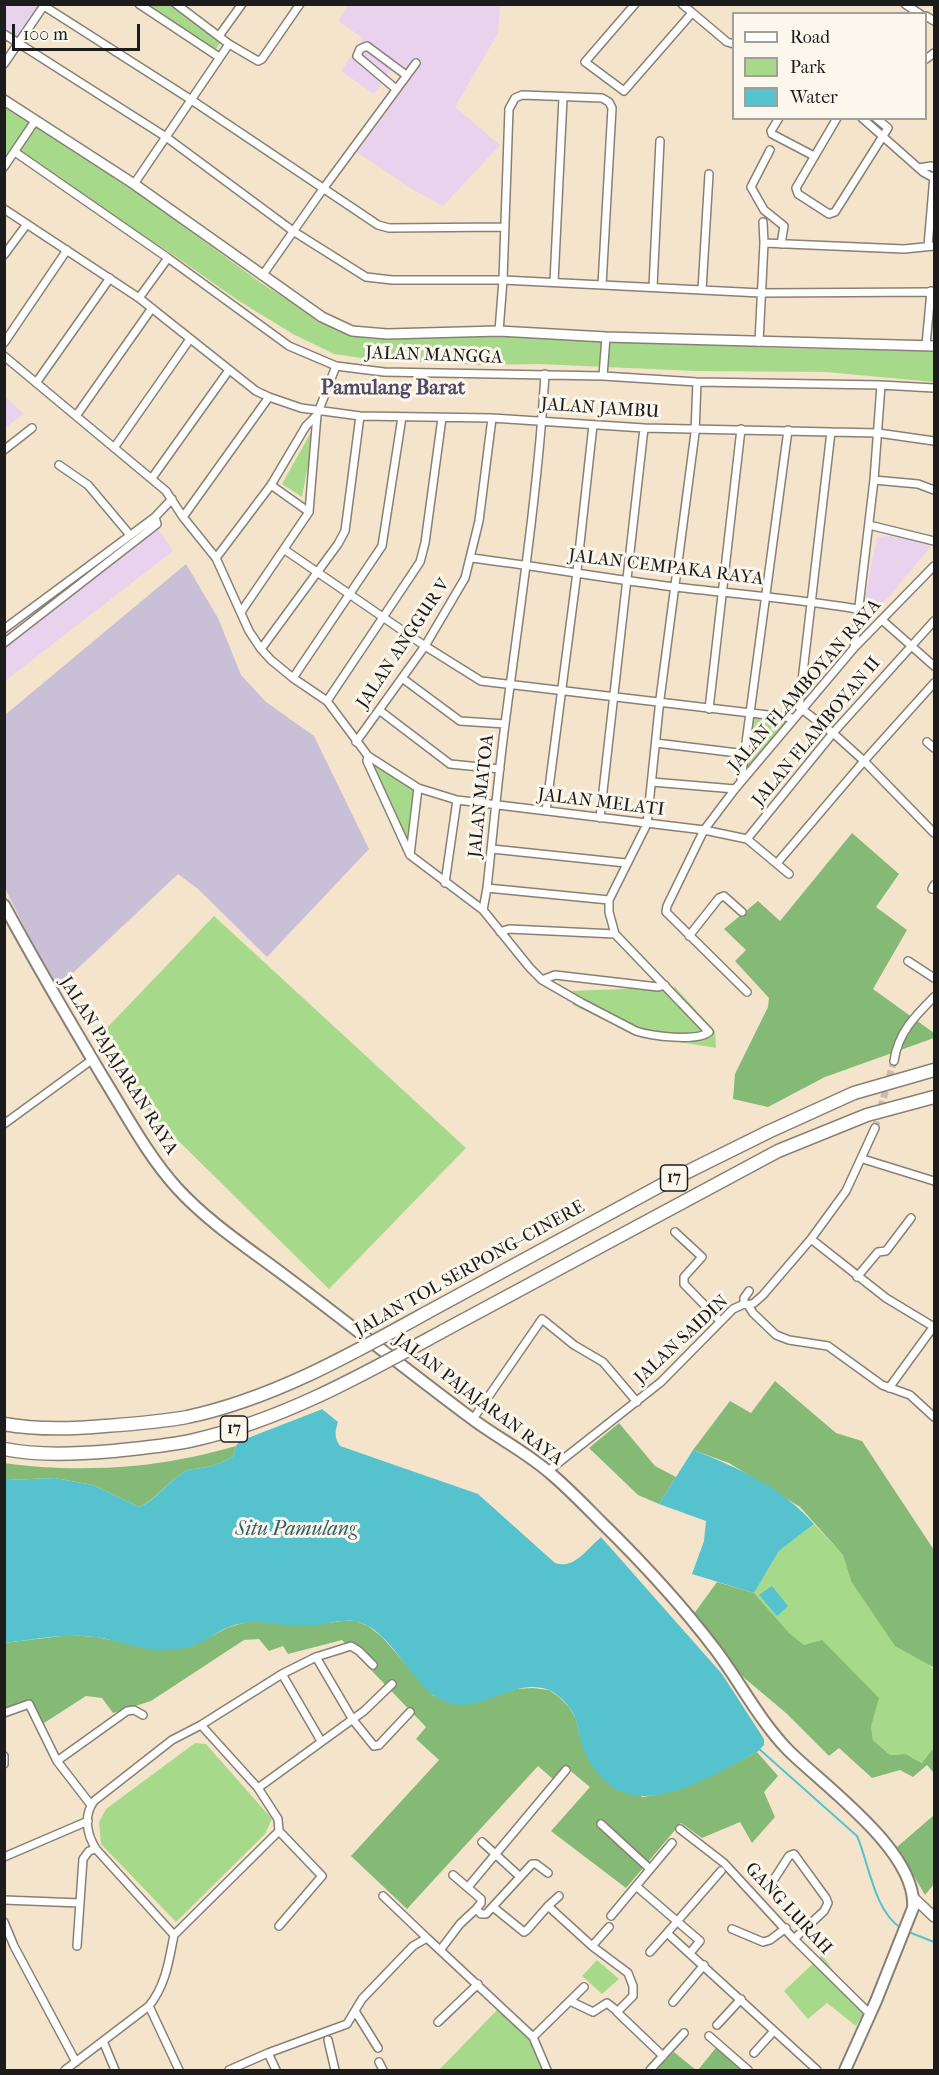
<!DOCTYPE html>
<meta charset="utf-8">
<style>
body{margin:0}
#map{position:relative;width:939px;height:2075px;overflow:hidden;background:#f5e4cc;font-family:"IM FELL French Canon",serif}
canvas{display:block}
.frame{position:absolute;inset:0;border:6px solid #1c1c1c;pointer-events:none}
.legend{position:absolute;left:732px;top:12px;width:195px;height:108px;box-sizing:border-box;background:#fbf7ec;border:2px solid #a29f99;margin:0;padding:8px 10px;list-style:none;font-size:18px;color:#1c1c1c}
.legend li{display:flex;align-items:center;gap:12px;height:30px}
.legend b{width:30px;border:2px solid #a29f99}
.scale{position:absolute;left:12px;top:24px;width:128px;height:27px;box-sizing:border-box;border:3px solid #1c1c1c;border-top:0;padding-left:8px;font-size:18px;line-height:21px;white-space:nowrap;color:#1c1c1c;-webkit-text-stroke:4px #fbf7ec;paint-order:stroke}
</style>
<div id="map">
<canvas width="939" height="2075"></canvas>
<div class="frame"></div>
<ul class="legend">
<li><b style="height:8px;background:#fff"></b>Road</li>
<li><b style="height:16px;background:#a6da8a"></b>Park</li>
<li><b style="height:16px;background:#55c2cd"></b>Water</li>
</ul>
<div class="scale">100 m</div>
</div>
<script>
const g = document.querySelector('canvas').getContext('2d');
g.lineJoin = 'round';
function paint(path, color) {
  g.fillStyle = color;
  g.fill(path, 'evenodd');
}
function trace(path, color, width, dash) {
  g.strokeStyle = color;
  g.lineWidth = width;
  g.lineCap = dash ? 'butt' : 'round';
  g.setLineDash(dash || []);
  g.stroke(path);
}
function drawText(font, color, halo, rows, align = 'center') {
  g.font = font + ' "IM FELL French Canon",serif';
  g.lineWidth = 6;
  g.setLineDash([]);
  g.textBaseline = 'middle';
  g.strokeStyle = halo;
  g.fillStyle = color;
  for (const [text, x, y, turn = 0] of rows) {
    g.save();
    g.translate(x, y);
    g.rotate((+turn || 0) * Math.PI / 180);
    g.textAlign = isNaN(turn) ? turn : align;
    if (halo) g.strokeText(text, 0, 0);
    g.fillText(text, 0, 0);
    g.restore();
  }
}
paint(new Path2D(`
 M5,5H45L19,44L5,34Z
 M348,5H500L498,33L455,107L500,145L443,206L412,189L357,152L415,73L397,62L374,94L341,71L363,38L338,21Z
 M4,396L24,414L5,428H4Z
 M155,524L173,551L5,681V638Z
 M887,536L934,543L876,612L859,627L877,537Z`), '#e8d2ee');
paint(new Path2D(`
 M186,564L218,618L241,675L266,702L314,736L369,849L267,957L198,889L178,874L55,990L5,888V715Z`), '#c9bfd7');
paint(new Path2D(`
 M142,5H179L225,36L214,52Z
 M5,103L129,186L261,283L312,315L351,331L609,337L771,348L930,351L934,352V382L826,372L695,371L539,364L481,365L368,359L334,354L293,334L239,301L172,254L13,153L5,164Z
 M316,423L302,497L282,484Z
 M753,715L790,718L744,773Z
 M368,756L418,788L407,852Z
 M214,916L466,1148L329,1289L146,1109L104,1031Z
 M675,987L715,1031L716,1048L636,1035L573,1005L570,991Z
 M814,1524L843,1555L851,1581L934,1670V1751H932L923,1763L906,1754L890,1755L873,1740L871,1726L804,1645L788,1633L754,1593L779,1551Z
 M195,1743L206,1744L272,1819L265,1834L176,1922L101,1844L99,1822L106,1809Z
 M822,1955L835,1973L829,1977L864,2012L856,2026L827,2003L808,2019L784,1991Z
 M597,1960L619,1979L602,1994L582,1976Z
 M501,2006L531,2038L547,2070H439Z`), '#a6da8a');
paint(new Path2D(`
 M852,833L899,874L876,907L907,930L873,989L934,1033V1038L825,1077L768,1107L733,1099L735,1074L768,1007L769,998L735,961L746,950L724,929L758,901L780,921Z
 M775,1381L836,1433L862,1441L934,1550V1670L933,1667L895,1646L851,1581L843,1555L800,1507L729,1463L693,1450L730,1401L751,1413Z
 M619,1423L655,1466L676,1477L659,1504L638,1495L589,1448Z
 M236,1446L233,1456C227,1461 215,1465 207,1467C200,1469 191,1468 184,1472C167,1482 156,1500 139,1507L93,1485L55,1478L5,1480L4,1463C58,1471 128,1470 181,1459C199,1456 218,1451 236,1446Z
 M717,1582L754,1593L789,1633L804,1645L822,1640L879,1698L871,1726L873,1740L890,1755L906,1754L922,1763L932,1750L934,1751V1773L927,1765L913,1777L900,1770L872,1778L839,1748L829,1756L786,1713L742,1676L693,1615Z
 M342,1621H356L368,1626L382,1637L434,1696L470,1704L516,1689L533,1688L549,1690L559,1697L569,1707L576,1719L580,1737L642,1797C684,1792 720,1771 757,1752L778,1776L764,1792L775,1817L752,1843L740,1822L702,1838L681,1823L626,1888L551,1831L590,1787L567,1768L554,1780L538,1766L407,1909L351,1856L439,1760L416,1739L426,1727L342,1640L288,1654L283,1646L269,1651L259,1639L244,1640L151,1701L113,1713L102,1698L86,1696L41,1725L32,1714L21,1705L5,1712L4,1643L69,1635L96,1637L156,1649L193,1646L227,1628L246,1622H268L306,1626Z
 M934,1815V1884L925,1895L897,1847Z
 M719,2044L747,2070H698Z
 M674,2052L696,2070H655Z`), '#84ba76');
paint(new Path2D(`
 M322,1409L338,1422C335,1432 334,1437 340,1446L478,1494L555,1563C574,1570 588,1548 601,1537L722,1674L764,1739V1745L757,1752C716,1773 645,1821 604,1780C592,1769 584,1754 580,1738C578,1732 578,1726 576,1720C573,1709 560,1695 549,1690C509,1675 477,1723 436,1697C409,1679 388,1626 354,1621C337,1619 321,1626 305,1626C276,1627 260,1616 229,1627C216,1632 205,1642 193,1646C186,1648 177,1649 170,1650C146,1653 119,1640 95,1637C64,1633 35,1639 5,1643V1480L55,1478L93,1485L139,1507C157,1500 167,1482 184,1472C191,1468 200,1469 207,1467C215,1465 227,1461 233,1456L236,1446L240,1441Z
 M693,1450C737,1467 783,1488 814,1524L779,1551L754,1593L692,1574L704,1541L706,1521L659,1504Z
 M772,1586L788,1606L777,1616L759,1595Z`), '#55c2cd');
paint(new Path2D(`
 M321,1406L325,1408L234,1443L238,1439L252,1432Z`), '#f5e4cc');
trace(new Path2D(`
 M758,1748L857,1836C869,1863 874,1911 901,1928
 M906,1931L934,1942`), '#55c2cd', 2);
trace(new Path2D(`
 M875,1128L894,1061`), '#cabca9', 7, [7, 3.5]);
const street = new Path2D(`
 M139,4L219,57
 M176,4L229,44L258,61L262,59L300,4
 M635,4L585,62L624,91L692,13
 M682,4L727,42L734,44
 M905,4L920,14
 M44,6L190,99L378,225L389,228L504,227
 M926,16L934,21
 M4,34L166,137L293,231L366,277L392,280H503L761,293L934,292
 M219,36L242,4
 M926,59L934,53
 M4,64L45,4
 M396,89L357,56L360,49L367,46L406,75
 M779,118L771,131L772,134L814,156
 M837,118L796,188L798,194L829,214L835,212L888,128L876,118
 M862,118L923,172L934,178
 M770,150L751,187L764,210L784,226L781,244
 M15,152L168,258L289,346L336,366L384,372L603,376L697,382L881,385L934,388
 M4,167L35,121
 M919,168L931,166L934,168
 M134,184L229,44
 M4,209L139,298L256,391L269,397L301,408L360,416L492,418L644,428L878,433L934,441
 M764,243L904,249L934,246
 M928,246L934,176
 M4,255L27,224
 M262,276L323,189L416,63
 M554,282L563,98
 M653,287L660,141
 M702,290L709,174
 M139,298L168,258
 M499,331L503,280L509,109L515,98L522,95L602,98L609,102L612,108L602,285
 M759,342L764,243L763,222
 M4,343L67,250
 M926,345L931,291
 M4,356L166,491L183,517L216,558L249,631L261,649L271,660L293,678L327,701L368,756L367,761L410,855L483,910L530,968L542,980L582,1003L636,1031C651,1036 697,1042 709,1032L615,934L609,912V900L647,824L660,699L695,433L697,382
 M603,376L606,337
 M36,383L110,278
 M76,416L152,308
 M831,432L799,707L833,733L864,761L934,833
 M114,448L190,339
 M4,450L32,428
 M59,465L88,485L130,535
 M152,478L229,370
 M874,480L918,484L934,490
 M271,485L309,512
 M183,517L269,397
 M869,525L934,541
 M285,550L425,646L481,681L793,718
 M216,558L271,485L306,426L317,415
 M471,558C539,566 607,579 675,587C736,594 797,599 857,609
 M241,612L309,512L317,415L336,366
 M882,620L934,666
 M4,629L155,517L172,499
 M4,643L157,524L155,517
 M854,648L874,480L881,385
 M261,649L338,544L345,531L360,416
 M293,678L382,546L402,417
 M402,678L460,721L505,724
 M327,701L420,562L425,543L442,418
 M709,709L741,429
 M379,710L450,764L500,769
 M356,742L425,646L465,578L479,521L492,418
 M927,742L934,748
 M656,743L746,754
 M368,756L418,788L457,800L704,830L747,839L789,874
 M741,780L788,430
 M652,782L735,789
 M546,811L576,580L593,425
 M600,818L644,428
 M747,839L833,733L934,621
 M492,849L626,863
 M410,855L418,788
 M778,862L864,761L934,683
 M445,883L457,800
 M487,888L609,900
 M932,889L934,885
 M483,910L487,888C493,833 498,778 505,724C520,608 538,491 545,374
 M500,932L509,929L615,934
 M689,936L719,898L724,896L742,912
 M908,961L934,978
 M542,980L555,975L658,987L665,985
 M747,992L666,912L667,906L704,830L735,789L854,648L934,566
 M894,1061C898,1033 915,1016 934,997
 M4,1124L93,1059
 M863,1159L934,1181
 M675,1232L702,1257L684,1277V1284L720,1321
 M811,1239L886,1298L934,1327
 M857,1277L878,1252L886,1251L911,1218
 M744,1304V1298L749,1291
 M748,1305L753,1313L776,1335L789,1340L828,1346L882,1385L910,1395L934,1417
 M889,1388L934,1326
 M473,1419L542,1319L574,1345L603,1362L637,1402
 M548,1471L661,1382L733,1309L744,1304L748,1305L754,1303L763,1295L811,1239L846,1191L875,1128
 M316,1657L353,1720L374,1746L379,1745L410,1712
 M282,1674L321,1741
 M4,1713L29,1704L57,1761L91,1805
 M201,1725L258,1788L278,1819L279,1831L174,1935L96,1849C87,1835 83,1816 94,1801L172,1740Z
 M201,1725L282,1674L316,1657L351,1646L359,1651L373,1665
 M4,1756V1764
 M57,1761L127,1711L134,1710L143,1715
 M258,1788L364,1711L392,1684
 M601,1824L650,1869
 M680,1829L724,1863L794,1939L870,2014
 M279,1831L322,1876L279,1926
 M482,1842L517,1874
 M4,1857L88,1821
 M453,1875L481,1899V1903L476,1909
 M636,1886L700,1941L690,1953
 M468,1887L566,1770
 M769,1887L789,1856L794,1854L826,1898L828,1903L824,1911L794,1939
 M383,1896L427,1938
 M559,1896L548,1906L592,1946L628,1973L633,1986V1996L617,2012L663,2056
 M4,1900L80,1903
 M493,1907L524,1932L527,1930L548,1906
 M611,1916L672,1843
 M4,1922L14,1946L76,2062
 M732,1929L763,1942L770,1940L786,1928
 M667,1933L721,1871
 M77,1946L83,1859L89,1851L96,1849
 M592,1946L609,1927
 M441,1949L460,1924L476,1909L481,1914H486L532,1864H536L548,1873
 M650,1952L667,1933L817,2070
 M570,2001L593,2012L607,2003L617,2011
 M673,2002L704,1965
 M149,2006L179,2070
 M355,2011L378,2048
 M438,2022L478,1984
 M717,2025L741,1999
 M709,2036L748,2070
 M533,2037L584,1987
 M328,2040L335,2070
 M103,2041L115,2070
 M268,2053L276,2070
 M754,2053L773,2032
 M379,2062L383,2070
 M65,2070L149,2006C166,1985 169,1960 174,1935
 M229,2070L268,2053L347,2024L362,1999L413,1946L427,1938L533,2037L547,2070
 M650,2070L684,2033`);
const secondary = new Path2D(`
 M4,100L134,184L322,317L352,331L387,334L499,331L606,337L934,346
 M914,1898L934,1917`);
const primary = new Path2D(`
 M4,905C36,964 70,1022 104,1079C127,1116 148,1156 177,1188C208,1222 248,1248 284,1275C347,1322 408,1371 471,1418C496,1437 526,1452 550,1473C568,1488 584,1505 600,1521C641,1561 680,1603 715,1649C740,1682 759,1720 788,1750C824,1786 918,1852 913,1908L876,2001L845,2070`);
const highway = new Path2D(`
 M426,1313L669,1181L768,1132L854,1093L934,1070
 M443,1331L778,1151L867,1115L934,1097`);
trace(street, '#888074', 10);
trace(secondary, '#888074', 12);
trace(primary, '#888074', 14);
trace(highway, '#888074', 15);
trace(street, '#fff', 7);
trace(secondary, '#fff', 9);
trace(primary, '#fff', 10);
trace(highway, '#fff', 12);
const highwayBridge = new Path2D(`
 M4,1424C37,1430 72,1429 105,1426C132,1424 160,1422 187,1417C272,1399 350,1355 426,1313
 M4,1449C40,1456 77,1454 113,1451C140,1448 168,1446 194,1440C283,1420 364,1374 443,1331`);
trace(highwayBridge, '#888074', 15, []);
trace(highwayBridge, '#fff', 12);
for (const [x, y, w] of [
 [674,1178,27],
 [234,1429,27]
]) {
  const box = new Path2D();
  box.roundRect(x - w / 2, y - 13, w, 26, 4.5);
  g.fillStyle = '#fbf7ec';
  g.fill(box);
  trace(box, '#1c1c1c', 1.5);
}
drawText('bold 16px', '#1c1c1c', null, [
 ["17",674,1178],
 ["17",234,1429]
]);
drawText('18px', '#1c1c1c', '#fbf7ec', [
 ["JALAN MANGGA",434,356,2],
 ["JALAN JAMBU",600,409,4],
 ["JALAN CEMPAKA RAYA",666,568,7],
 ["JALAN ANGGUR V",404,644,-56],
 ["JALAN FLAMBOYAN RAYA",805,686,-49],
 ["JALAN FLAMBOYAN II",817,732,-50],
 ["JALAN MATOA",482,796,-84],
 ["JALAN MELATI",601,803,7],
 ["JALAN PAJAJARAN RAYA",118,1066,58],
 ["JALAN TOL SERPONG–CINERE",470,1269,-29],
 ["JALAN SAIDIN",682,1340,-43],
 ["JALAN PAJAJARAN RAYA",478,1400,37],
 ["GANG LURAH",788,1909,47]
]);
drawText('italic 20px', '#335e63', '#fbf7ec', [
 ["Situ Pamulang",296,1530]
]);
drawText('bold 21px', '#504a65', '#fbf7ec', [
 ["Pamulang Barat",393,389]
]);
</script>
